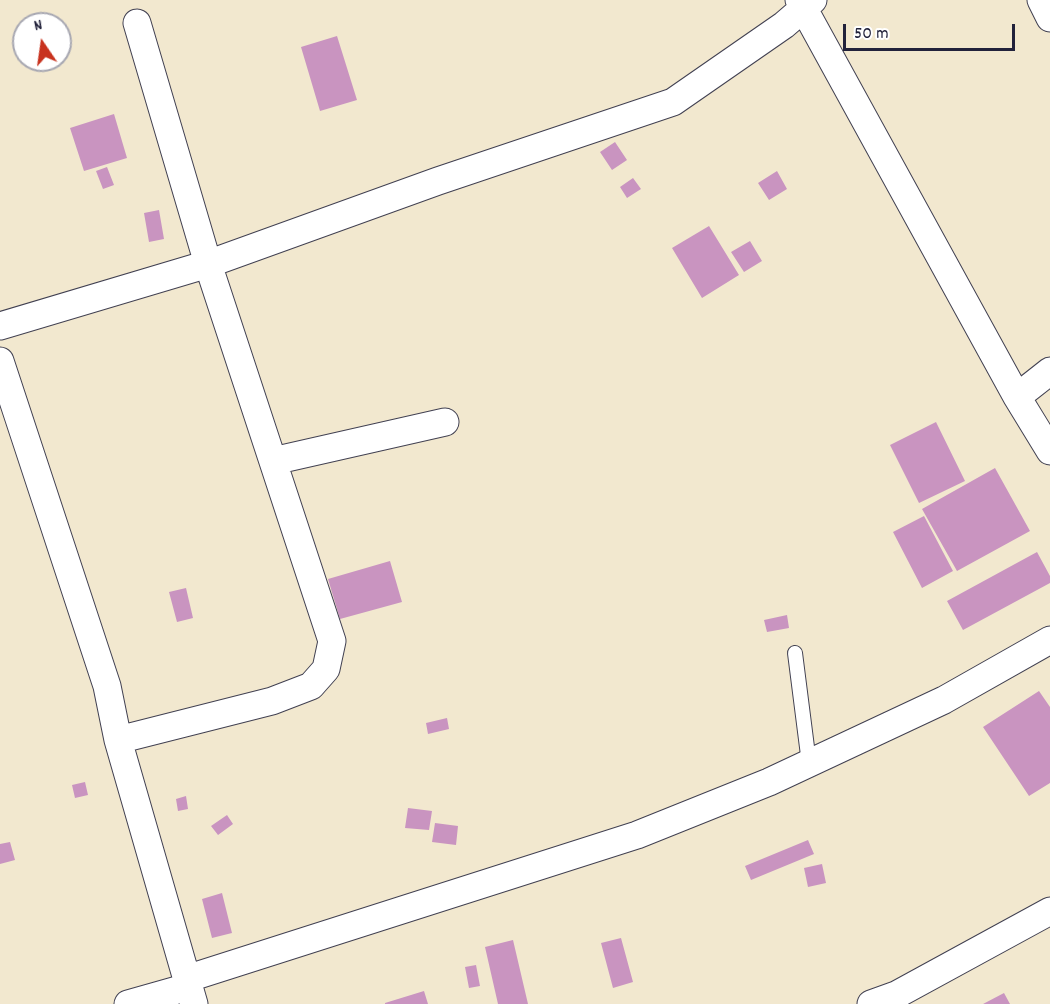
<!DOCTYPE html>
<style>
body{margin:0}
#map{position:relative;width:1050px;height:1004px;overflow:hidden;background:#f2e8cf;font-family:Dekko,sans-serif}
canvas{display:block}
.north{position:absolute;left:12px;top:12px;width:60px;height:60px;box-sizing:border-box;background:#fff;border:2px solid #a7a7b1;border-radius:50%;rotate:347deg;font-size:16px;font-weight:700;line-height:24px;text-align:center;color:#22223b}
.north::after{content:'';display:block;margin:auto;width:21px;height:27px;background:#c8321e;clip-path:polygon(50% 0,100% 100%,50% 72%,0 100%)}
.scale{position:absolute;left:843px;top:24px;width:172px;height:27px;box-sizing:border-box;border:3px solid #22223b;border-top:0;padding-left:8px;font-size:18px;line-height:21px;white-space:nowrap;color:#22223b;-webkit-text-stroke:4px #fff;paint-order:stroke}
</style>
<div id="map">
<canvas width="1050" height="1004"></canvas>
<div class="north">N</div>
<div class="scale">50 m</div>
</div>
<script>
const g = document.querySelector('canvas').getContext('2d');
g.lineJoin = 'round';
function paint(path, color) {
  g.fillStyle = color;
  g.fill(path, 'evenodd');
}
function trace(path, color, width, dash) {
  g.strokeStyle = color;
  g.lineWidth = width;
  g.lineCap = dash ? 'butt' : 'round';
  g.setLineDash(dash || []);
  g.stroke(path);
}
paint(new Path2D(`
 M337,36L357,100L320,111L301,47Z
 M114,114L127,158L84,171L70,128Z
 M615,142L627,160L612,170L600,152Z
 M107,167L114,185L103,189L96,171Z
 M777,171L787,189L769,200L758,183Z
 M633,178L641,189L627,198L620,187Z
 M159,210L164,239L149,242L144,213Z
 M709,226L739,275L702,298L672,248Z
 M750,241L762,261L744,272L731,252Z
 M936,422L965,481L919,503L890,445Z
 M995,468L1030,531L957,571L922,509Z
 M924,516L953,571L922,588L893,532Z
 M1037,552L1050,576V583L963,630L947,601Z
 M390,561L402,602L340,619L328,579Z
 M186,588L193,618L177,622L169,592Z
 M787,615L789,628L767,632L764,620Z
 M1039,691L1050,707V783L1029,796L983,727Z
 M447,718L449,729L428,734L426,723Z
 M85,782L88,795L75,798L72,785Z
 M186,796L188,809L178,811L176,799Z
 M408,808L432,811L429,830L405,828Z
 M227,815L233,824L218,835L211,826Z
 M435,823L458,826L456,845L432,842Z
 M808,840L814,854L751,880L745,866Z
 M10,842L15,860L0,864V844Z
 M822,864L826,883L808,887L804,868Z
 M222,893L232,933L212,938L202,899Z
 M621,938L633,982L613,988L601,943Z
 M513,940L528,1004H498L485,947Z
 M476,965L480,986L469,988L465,967Z
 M424,991L428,1004H385V1003Z
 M1004,993L1010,1004H983Z`), '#c994c0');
const service = new Path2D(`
 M795,653L809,763`);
const minor = new Path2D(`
 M799,0L1017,397L1050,451
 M1041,0L1050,18
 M0,326L208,264L438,181L673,102L784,25L813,0
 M0,361L107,686L118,740L194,1004
 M1017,397L1050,371
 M273,461L445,422
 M118,740L272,701L311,686L326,669L332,641L208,264L137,23
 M186,979L637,835L769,782L944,700L1050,640
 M128,1004L188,987
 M871,1004L896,995L1050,911`);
trace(service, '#414051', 16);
trace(minor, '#414051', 29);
trace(service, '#fff', 14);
trace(minor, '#fff', 27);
</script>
